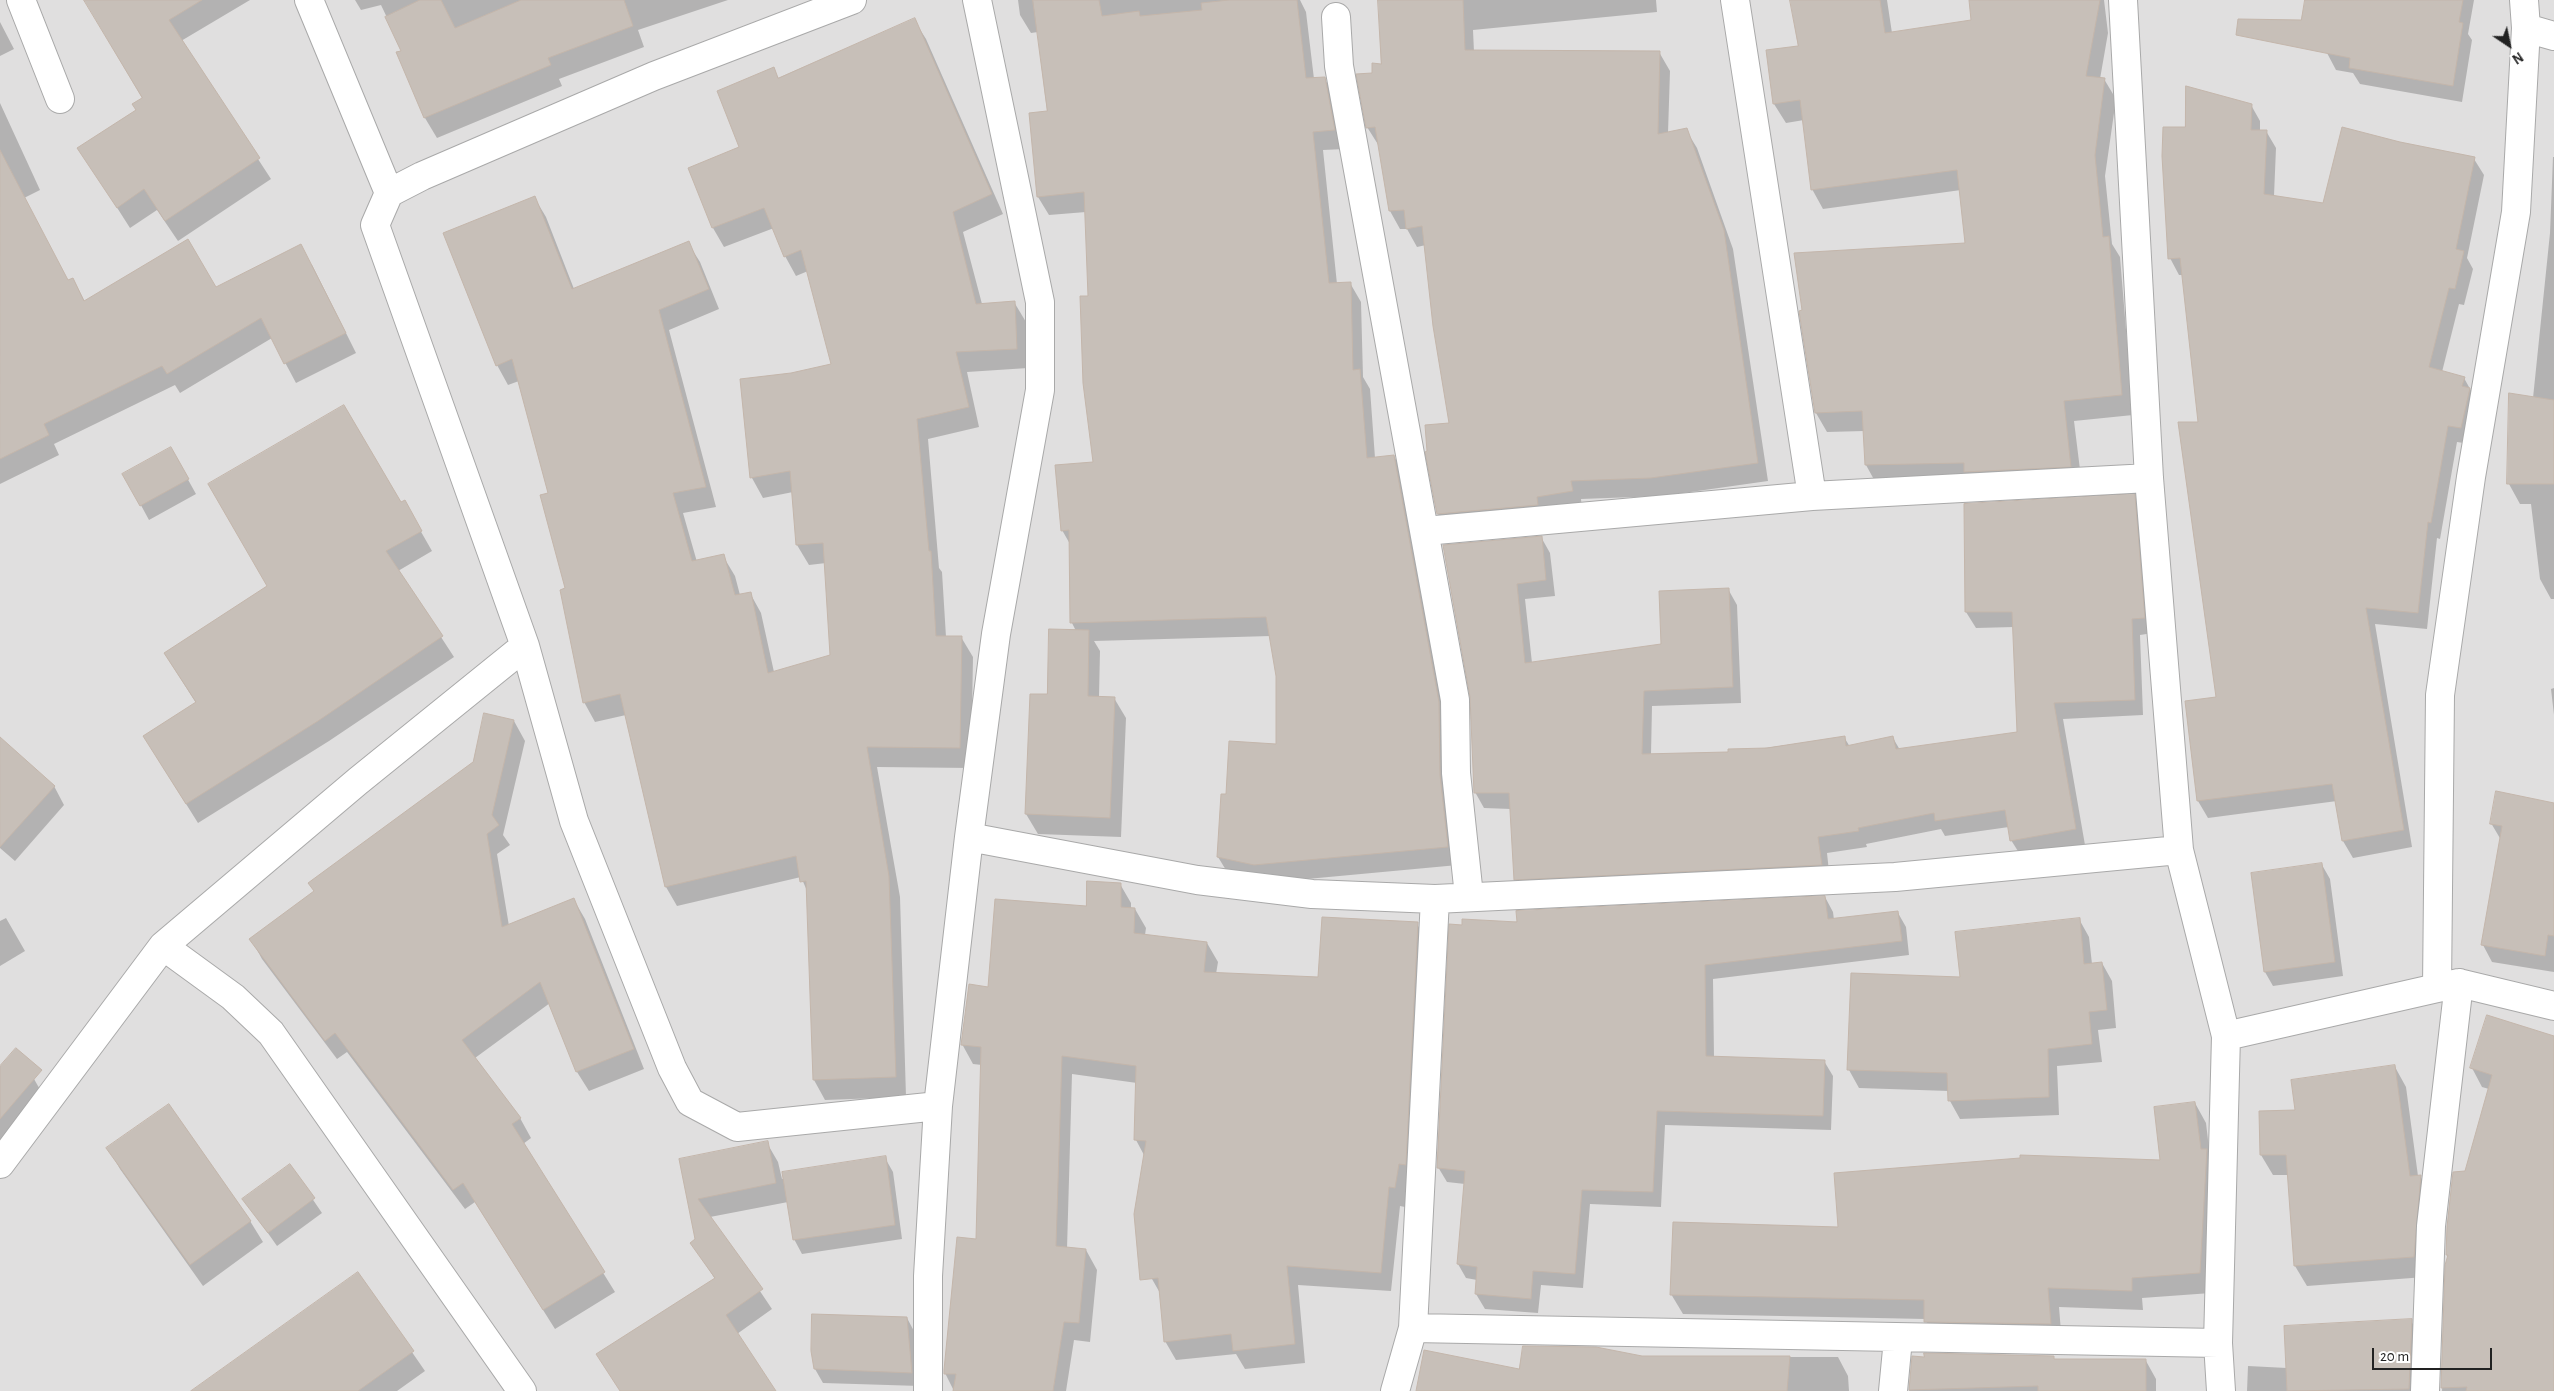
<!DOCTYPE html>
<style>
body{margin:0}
#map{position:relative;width:2554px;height:1391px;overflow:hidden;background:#f2efe9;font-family:"Alegreya Sans",sans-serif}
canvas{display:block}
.north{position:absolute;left:2484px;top:20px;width:50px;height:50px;-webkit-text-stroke:4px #fff;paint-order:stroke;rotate:146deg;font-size:14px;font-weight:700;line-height:20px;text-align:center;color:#222}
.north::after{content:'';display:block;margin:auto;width:18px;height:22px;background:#222;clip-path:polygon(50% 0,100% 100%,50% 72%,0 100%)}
.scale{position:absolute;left:2372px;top:1348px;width:120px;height:22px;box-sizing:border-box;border:2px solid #222;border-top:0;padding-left:6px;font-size:15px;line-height:18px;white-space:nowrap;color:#222;-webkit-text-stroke:4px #fff;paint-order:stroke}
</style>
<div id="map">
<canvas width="2554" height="1391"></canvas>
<div class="north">N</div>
<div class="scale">20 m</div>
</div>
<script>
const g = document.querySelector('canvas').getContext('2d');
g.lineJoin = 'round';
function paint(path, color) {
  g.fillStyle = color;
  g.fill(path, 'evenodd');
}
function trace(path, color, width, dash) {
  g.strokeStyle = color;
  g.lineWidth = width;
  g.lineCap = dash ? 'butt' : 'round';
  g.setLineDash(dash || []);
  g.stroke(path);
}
paint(new Path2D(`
 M0,0H2554V1391H0Z`), '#e0dfdf');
paint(new Path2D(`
 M85,0H250L181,41L271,179L178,241L157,210L130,228L79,148L137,110L143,99Z
 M355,0H728L638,30L644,47L559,79L562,86L437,138L425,118L398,53L403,51L381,5L361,10Z
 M1018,0H1300L1306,12L1314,79L1324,78L1335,97L1345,149L1323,150L1337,284L1350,283L1361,302L1363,377L1370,389L1375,458L1394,456L1404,475L1449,721L1458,865L1264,883L1229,875L1218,857L1227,796L1277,745L1278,676L1271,636L1094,641L1100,651L1099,697L1114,698L1126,718L1121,837L1038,834L1026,814L1032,695H1048L1076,631L1072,623L1070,544L1062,530L1094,463L1086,212L1049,215L1038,197L1048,112L1038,32L1031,33L1020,15Z
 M1379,0H1656L1657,12L1473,30L1474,52H1659L1670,71L1668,133L1686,130L1697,148L1733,249L1768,481L1662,496L1581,499L1582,509L1449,532L1438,514L1450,424L1426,245L1417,247L1407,229H1400L1390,211L1379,146L1367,127L1373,74L1383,65Z
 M1792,0H1887L1892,33L1973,21L1970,0H2104L2108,33L2100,79H2104L2116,99L2105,176L2112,244L2120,257L2133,415L2074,421L2082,486L1877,485L1866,465L1864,431L1827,432L1816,413L1803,312L1967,244L1961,190L1823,209L1812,189L1804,120L1786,123L1774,104L1799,47Z
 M2335,0H2474L2468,34L2472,40L2462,102L2360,84L2353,73L2336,70L2327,53Z
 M914,20L926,39L1003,214L963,232L982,304L1014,302L1026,322L1028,368L967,372L979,427L928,439L939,568L942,572L946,637H961L973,657L971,768L877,767L900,897L906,1097L825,1100L814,1080L808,893L801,877L677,906L666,887L626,715L595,722L584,702L550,494L519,381L508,385L497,365L534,197L546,217L574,289L688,243L700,262L719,309L669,330L716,507L683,513L697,562L723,556L735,576L740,595L750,593L761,613L774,672L831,656L826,563L809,565L797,545L793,492L763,498L752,478L741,380L791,374L832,365L808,271L796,276L785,256L774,228L724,247L713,228L741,147L773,69L779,79Z
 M0,22L14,49L0,56Z
 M0,103L40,190L24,198L68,281L73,279L85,302L216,288L312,265L356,353L296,383L272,338L180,393L175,385L54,444L59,455L0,484Z
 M2251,105L2260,121V131H2266L2276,148L2274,196L2324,204L2399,144L2474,159L2484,175L2467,258L2473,269L2464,305L2459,304L2442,372L2464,378L2479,405L2470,444L2457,442L2440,539L2437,538L2427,629L2375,624L2412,847L2353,858L2343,841L2337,801L2208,818L2198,801L2186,702L2217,698L2199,424L2183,275H2179L2170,258L2186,129Z
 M2553,157H2554V599H2551L2540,579L2531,504H2520L2509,484L2510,395L2533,398L2550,233Z
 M171,449L196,494L149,520L124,474Z
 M2134,496L2143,512L2153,633L2140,635L2143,715L2063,719L2085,845L2021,856L2011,840L2009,827L1945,836L1941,829L1866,844L1867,847L1827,853L1830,881L1525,895L1515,879L1511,809L1484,808L1475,792L1472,697L1444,546L1541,537L1550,553L1555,596L1525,599L1532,663L1662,645L1728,589L1737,605L1741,703L1652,706L1651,755L1729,753L1844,737L1850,747L1893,738L1900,750L2018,733L2014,627L1976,628L1966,612Z
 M404,502L432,551L398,571L454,657L329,741L198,823L156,756L196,703L165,654Z
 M2554,688V715L2551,689Z
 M514,721L525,741L503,835L510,845L497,854L509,926L574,900L585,919L644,1069L589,1091L577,1072L550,1003L475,1058L520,1118L531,1138L523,1144L615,1292L555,1329L475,1202L465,1209L347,1052L337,1059L262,959L251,939L315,892L474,763Z
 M0,743L54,786L64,805L15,861L0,848Z
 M2554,804V972L2492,962L2483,945L2501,840L2491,823Z
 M2322,865L2330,879L2343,976L2273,986L2265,972Z
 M1120,884L1131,903V909H1135L1146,928L1145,935L1207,943L1218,962L1216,974L1320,978L1417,924L1428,943L1410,1183L1405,1207L1400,1206L1391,1291L1298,1285L1305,1363L1245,1369L1236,1354L1176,1360L1165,1341L1160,1293L1152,1279L1144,1155L1136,1140L1137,1083L1072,1074L1067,1249L1086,1250L1097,1270L1090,1342L1074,1340L1066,1391H954L945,1373L977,1240L982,1065L973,1064L962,1044L989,988L1087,907Z
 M1825,897L1833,912L1834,920L1898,913L1906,927L1909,955L1713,979L1714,1058L1824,1061L1833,1076L1831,1130L1665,1125L1661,1207L1590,1204L1583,1288L1541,1285L1538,1313L1485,1309L1476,1294L1477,1280L1466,1278L1458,1264L1465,1184L1447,1182L1438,1167L1463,926Z
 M6,918L25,951L0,966V921Z
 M2079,919L2089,937L2092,964L2102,963L2112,981L2116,1028L2098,1030L2102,1062L2057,1066L2059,1115L1960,1119L1950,1101L1949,1091L1859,1088L1849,1070L1852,975L1961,978Z
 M2554,1037V1391H2442L2449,1258L2447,1255L2489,1089L2482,1087L2472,1068Z
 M2395,1067L2406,1087L2418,1176H2420L2432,1196L2425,1277L2307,1286L2295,1266L2289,1175H2273L2261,1155L2260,1113L2296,1111Z
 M0,1068L34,1079L42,1093L0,1142Z
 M2195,1103L2206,1123L2210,1157L2211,1293L2142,1298L2143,1310L2059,1307L2062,1344L1937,1341L1925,1319L1683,1314L1671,1294L1840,1228L2161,1161Z
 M767,1143L778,1162L782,1179L885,1158L893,1172L902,1239L802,1254L794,1239L788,1202L710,1217L772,1309L737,1334L774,1391H620L715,1279L692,1243L697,1240L681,1160Z
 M108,1148L250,1221L263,1242L203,1286L120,1169Z
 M290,1166L322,1213L277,1246L244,1199Z
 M358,1274L425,1371L397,1391H193Z
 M907,1318L915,1333L920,1386L823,1383L815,1369Z
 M2411,1321L2422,1339L2421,1391H2247L2248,1366L2287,1368Z
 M1642,1357H1838L1848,1376L1849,1391H1417L1520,1371Z
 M2053,1357L2055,1360L2146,1361L2156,1379V1391H1909L1913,1358Z`), '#0003');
const building = new Path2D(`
 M84,0H202L169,20L260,158L165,221L144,189L117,208L77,148L136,110L132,104L142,98Z
 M420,0H441L455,28L521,0H624L633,26L548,58L551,65L424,118L396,52L401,51L385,17Z
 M1033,0H1099L1102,16L1139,11L1140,16L1202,10L1201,3L1229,0H1297L1306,78L1325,77L1335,130L1313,132L1329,283L1351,282L1353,370L1360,369L1367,458L1394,455L1439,702L1440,775L1448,847L1254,865L1217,857L1221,794H1226L1229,741L1276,744V676L1266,617L1070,623L1069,530L1061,531L1055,465L1093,462L1083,383L1080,296H1088L1084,192L1037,197L1029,113L1047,111Z
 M1378,0H1463L1465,50L1660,51L1658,134L1687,128L1724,230L1758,463L1651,478L1571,481L1573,491L1537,497L1538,505L1437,514L1425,452L1427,451L1425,425L1449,423L1433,326L1422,226L1406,229L1404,210L1389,211L1375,127L1366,128L1356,74L1372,73V63L1381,64Z
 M1790,0H1880L1885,33L1971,20L1969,0H2100L2086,76L2105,78L2095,155L2103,237L2109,236L2122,395L2064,401L2071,467L1964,472V463L1865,465L1862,411L1815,413L1799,311L1802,310L1794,253L1965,243L1957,170L1811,190L1800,100L1773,104L1766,50L1798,46Z
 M2305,0H2463L2459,22L2463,23L2453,86L2349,68L2350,58L2236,35L2238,19L2301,20Z
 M915,18L992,194L953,212L976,304L1015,301L1017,349L956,352L969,407L917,419L929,551H931L936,636H962L960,748L867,747L889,876L896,1077L813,1080L806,881L800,882L796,856L665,887L620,694L583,703L560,590L565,588L540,495L548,493L512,359L496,366L443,233L535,196L572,289L689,241L709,289L659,310L706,487L673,493L692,561L724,554L735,595L751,592L768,673L830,655L823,543L796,545L790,471L750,478L740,379L791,373L831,364L801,250L784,257L764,208L712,228L688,168L739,147L717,91L774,67L778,78Z
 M2186,86L2252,104L2251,130H2267L2264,194L2323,203L2342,127L2400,142L2475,157L2456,249L2464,251L2455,289L2449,288L2429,367L2465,377L2462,386L2470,388L2461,428L2448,426L2431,523L2428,522L2418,613L2366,608L2404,830L2342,841L2332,784L2197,801L2185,701L2216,697L2178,422H2198L2180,258L2168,259L2162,156L2163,127H2185Z
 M0,150L68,280L73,278L84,301L188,239L216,287L301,244L346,333L284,364L261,318L167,374L162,366L44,424L49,435L0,459Z
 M2509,393L2554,400V484H2507Z
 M344,405L401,502L405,500L422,531L386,551L443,636L318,721L186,804L143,736L196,702L164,653L267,586L208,484Z
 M171,447L189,479L140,506L122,474Z
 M2135,494L2145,618L2132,619L2135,700L2054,703L2076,829L2010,841L2005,810L1935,821L1934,813L1858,828L1859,831L1818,837L1822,865L1514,880L1509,793H1474L1470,697L1443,545L1542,536L1546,580L1517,584L1525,663L1661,644L1659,591L1729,588L1733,687L1644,691L1642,754L1728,752V749L1767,748L1845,736L1846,746L1893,736L1896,749L2017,732L2012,612H1965L1964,504Z
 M1049,629L1089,630L1088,696L1115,697L1110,818L1025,814L1030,694H1047Z
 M484,713L514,720L492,815L499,825L487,834L502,927L574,898L634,1049L576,1072L540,982L462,1040L521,1118L512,1124L605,1272L543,1310L463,1183L453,1190L335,1033L325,1041L249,939L314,891L308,883L473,762Z
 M0,737L55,786L0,847Z
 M2496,791L2554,803V936L2548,935L2545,956L2481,945L2502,826L2490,824Z
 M2322,863L2335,962L2264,972L2251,873Z
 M1087,881L1121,883V907L1135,908L1134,933L1207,942L1204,972L1318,977L1322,917L1418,922L1406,1165L1399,1164L1395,1188L1389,1187L1381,1273L1287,1266L1295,1344L1233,1351L1231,1334L1164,1342L1158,1278L1140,1280L1134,1214L1146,1141L1134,1140L1136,1066L1062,1056L1056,1246L1086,1249L1079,1323L1064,1322L1053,1391H953L956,1374H944V1370L957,1237L976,1239L981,1047L961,1045L969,984L988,987L995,899L1086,906Z
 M1825,896L1828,919L1898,911L1902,941L1705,965L1706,1056L1825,1060L1823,1116L1657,1111L1653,1192L1582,1190L1575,1274L1533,1271L1531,1299L1475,1294L1477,1267L1457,1264L1465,1171L1437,1168L1449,924L1462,925V919L1517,922L1516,911Z
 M2080,918L2084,964L2102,962L2107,1010L2089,1012L2092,1044L2048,1049L2049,1097L1948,1101L1947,1073L1847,1070L1851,973L1960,977L1955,932Z
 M2487,1015L2554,1036V1391H2466L2467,1387L2441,1388L2445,1265L2448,1255H2446L2447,1227L2453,1172L2465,1171L2492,1075L2470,1068Z
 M16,1048L42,1070L0,1119V1066Z
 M2395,1065L2410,1176L2421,1175L2414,1257L2294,1266L2286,1155H2260L2259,1111L2295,1110L2291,1080Z
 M2195,1102L2201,1149H2207L2200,1273L2132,1278V1291L2048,1288L2051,1324L1924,1322V1300L1670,1295L1673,1222L1838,1227L1834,1173L2020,1158V1155L2160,1160L2154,1107Z
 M169,1104L251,1221L190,1265L106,1148Z
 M768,1141L776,1183L698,1199L763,1289L726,1315L776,1391H620L596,1354L715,1278L690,1243L695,1239L679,1159Z
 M886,1156L895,1225L793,1240L782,1172Z
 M290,1164L315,1198L268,1233L242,1199Z
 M358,1272L414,1351L358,1391H191Z
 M812,1314L907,1317L912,1373L814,1369L811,1351Z
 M2412,1319L2409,1389L2287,1391L2284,1326Z
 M1523,1346L1596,1347L1642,1356H1790L1787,1391H1416L1424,1350L1519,1369Z
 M1924,1353L2054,1356V1359H2146V1391H2038V1386L1909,1390L1912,1356L1924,1357Z`);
paint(building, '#c7bfb8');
trace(building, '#c4b6ab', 1);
const minor = new Path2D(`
 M21,0L60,99
 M309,0L389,193
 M852,0L654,76L422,176L389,193L375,225L525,646L574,821L672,1068L690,1102L737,1127L938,1106
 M1735,0L1812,496
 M2123,0L2149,478L2179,850L2226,1036L2218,1343L2221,1391
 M1336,17L1339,66L1455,700L1456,773L1469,896
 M2526,28L2554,36
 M1425,531L1812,496L2149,478
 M969,837L1197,880L1312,894L1435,899L1895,877L2179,850
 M163,946L233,997L271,1033L522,1391
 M2437,988L2440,695L2471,477L2516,212L2526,28L2524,0
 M2226,1036L2459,983L2554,1006
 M0,1164L163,946L358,781L525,646
 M1413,1328L2218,1343
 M928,1391V1276L938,1106L969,837L996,634L1040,390V302L977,0
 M1395,1391L1413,1328L1435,899
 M1893,1391L1898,1339
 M2425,1391L2431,1226L2459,983`);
trace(minor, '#a9a9a9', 30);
trace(minor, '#fff', 28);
</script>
